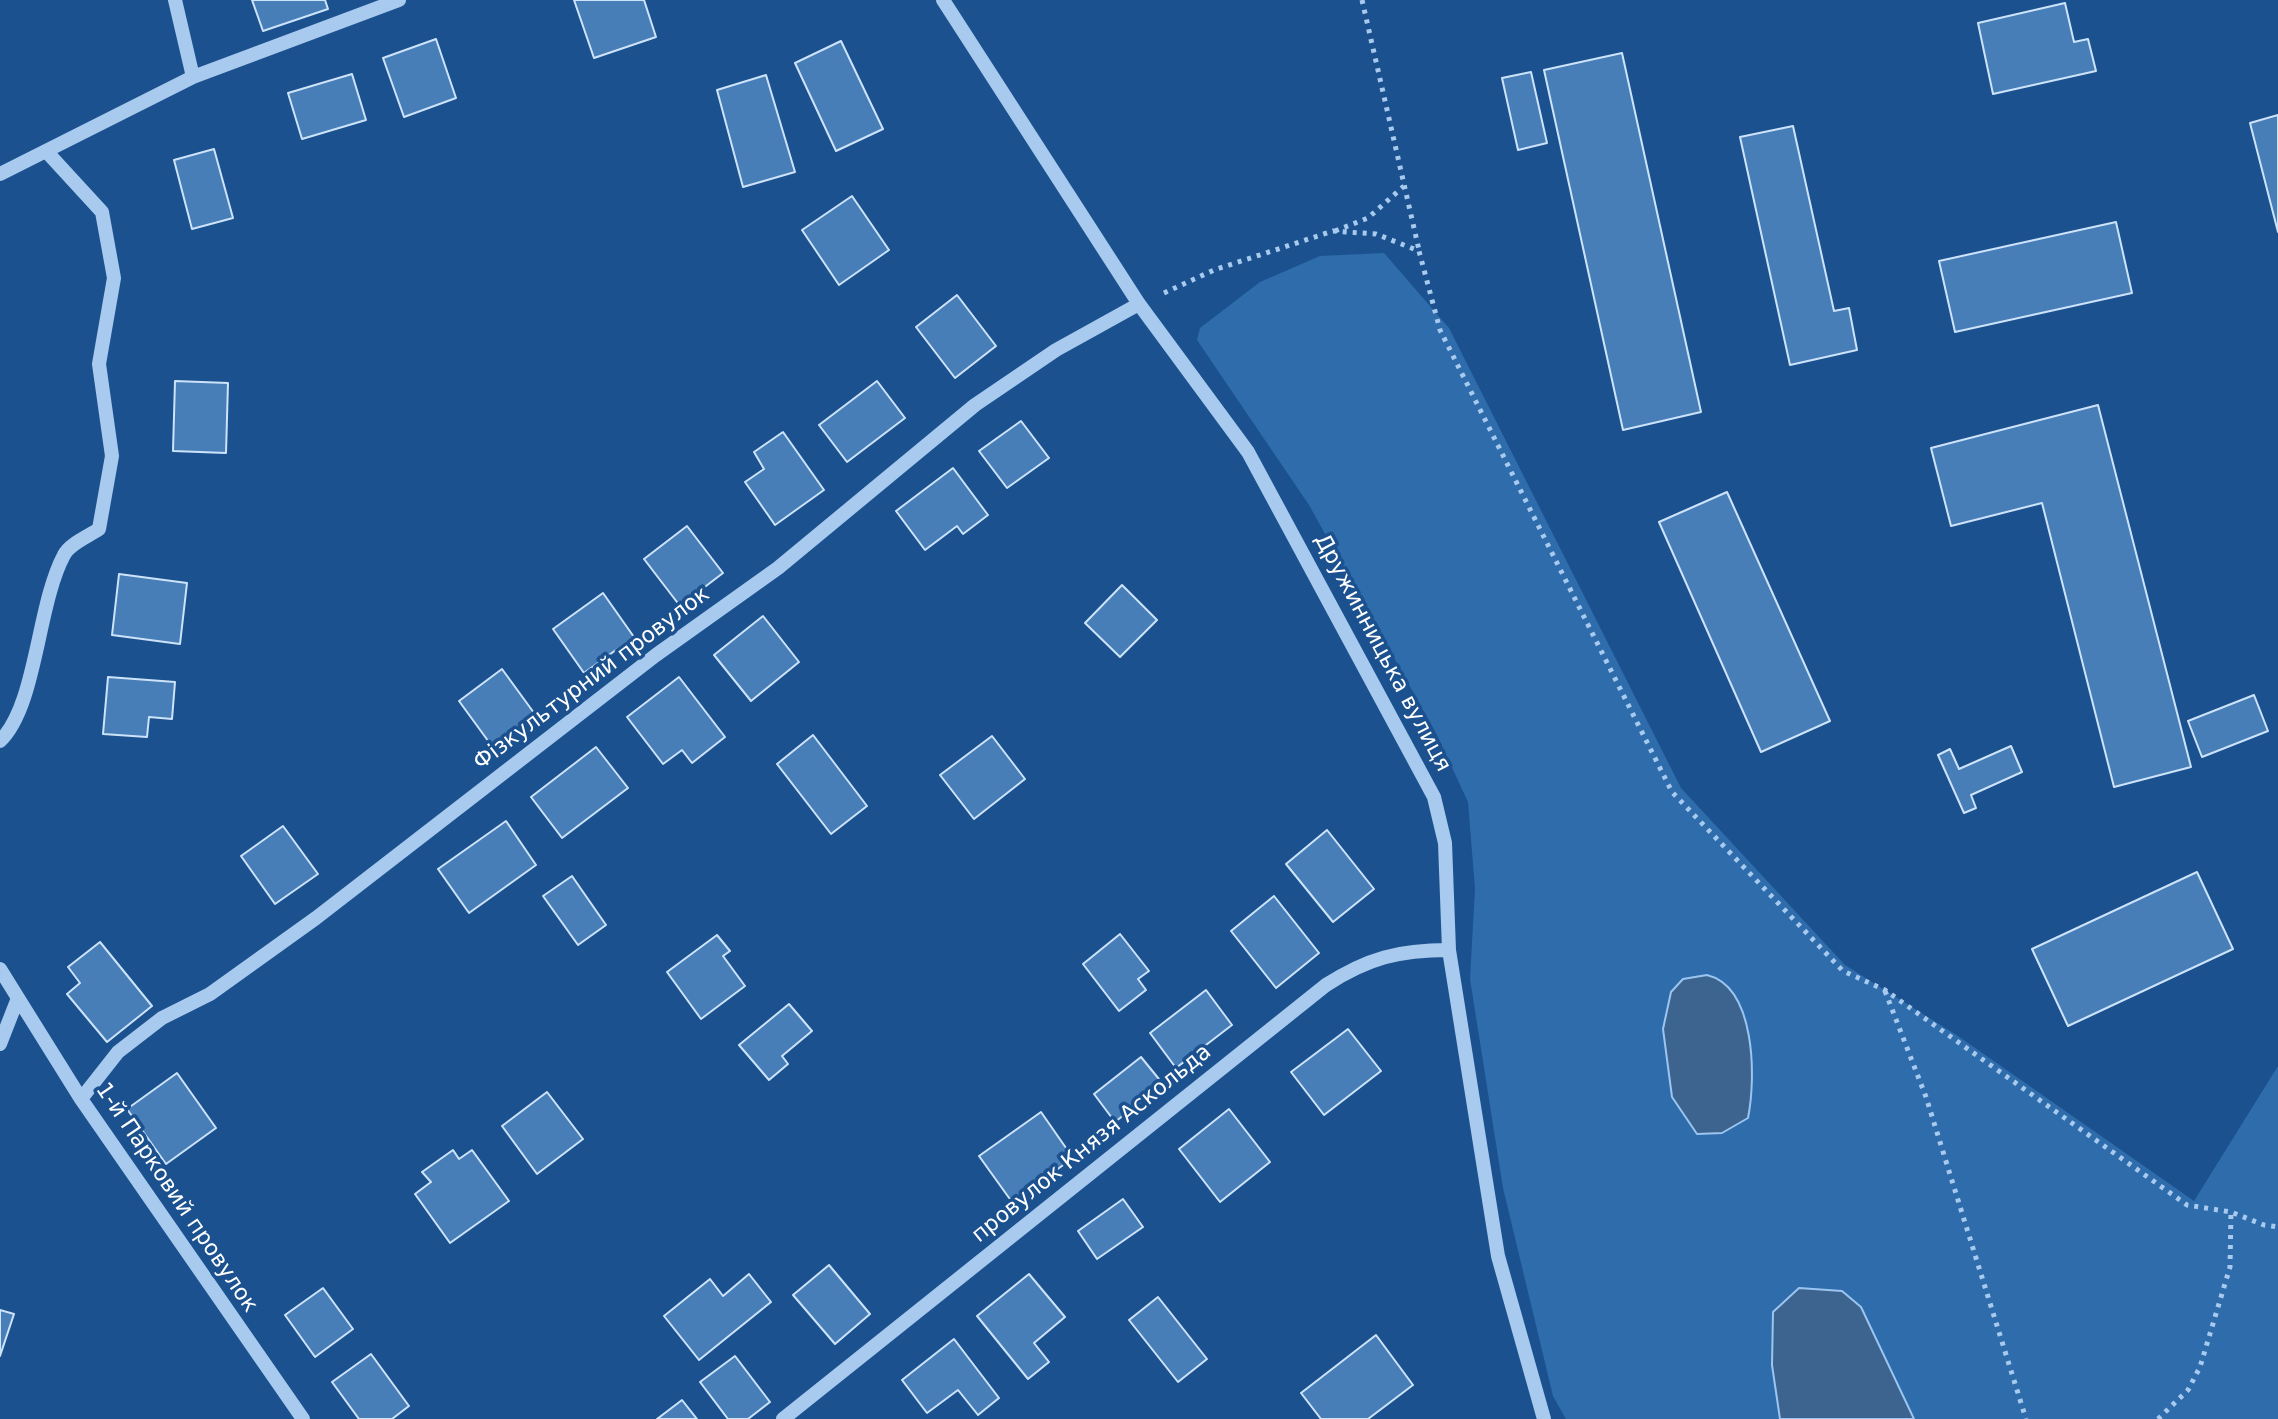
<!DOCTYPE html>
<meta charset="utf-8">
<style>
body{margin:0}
canvas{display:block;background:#1b518e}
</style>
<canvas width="2278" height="1419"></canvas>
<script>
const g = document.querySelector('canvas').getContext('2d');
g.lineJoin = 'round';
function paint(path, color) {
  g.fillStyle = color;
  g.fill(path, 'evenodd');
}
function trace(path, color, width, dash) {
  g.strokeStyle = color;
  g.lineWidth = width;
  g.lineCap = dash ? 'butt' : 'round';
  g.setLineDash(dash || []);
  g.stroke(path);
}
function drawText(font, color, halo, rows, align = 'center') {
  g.font = font + ' "DejaVu Sans",sans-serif';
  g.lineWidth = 7;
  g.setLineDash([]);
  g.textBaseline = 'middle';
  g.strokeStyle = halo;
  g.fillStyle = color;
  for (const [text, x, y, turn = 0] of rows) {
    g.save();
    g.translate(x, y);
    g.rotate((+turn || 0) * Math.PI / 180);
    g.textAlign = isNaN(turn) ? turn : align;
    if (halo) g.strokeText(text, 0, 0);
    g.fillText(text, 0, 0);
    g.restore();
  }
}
paint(new Path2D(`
 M1384,253L1449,328L1681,788L1845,965L1958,1036L2194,1201L2278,1066V1419H1914L1861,1307L1772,1365L1780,1419H1566L1553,1396L1503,1188L1470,979L1475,889L1468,802L1437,735L1309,505L1197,340L1200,328L1260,282L1320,256Z`), '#2e6cac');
const water = new Path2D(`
 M1707,975C1756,987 1756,1078 1748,1118L1722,1133L1697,1134L1672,1097L1663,1029L1671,992L1683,979Z
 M1799,1288L1842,1291L1861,1307L1914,1419H1780L1772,1365L1773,1312Z`);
paint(water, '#3c648f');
trace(water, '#9bc5f0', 2);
const building = new Path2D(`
 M252,0H325L328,9L263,31Z
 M574,0H644L656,37L594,58Z
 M2065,3L2074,42L2088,39L2096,71L1993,94L1978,23Z
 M436,39L456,98L404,117L383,58Z
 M841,41L883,129L836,151L795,63Z
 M1622,53L1701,412L1623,430L1544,70Z
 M1531,72L1547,143L1518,150L1502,78Z
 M352,74L366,120L302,139L288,93Z
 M766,75L795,172L743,187L717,90Z
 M2278,115V232L2250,123Z
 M1793,126L1834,311L1849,308L1857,350L1790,365L1740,137Z
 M214,149L233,218L192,229L174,160Z
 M852,196L889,250L839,285L802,230Z
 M2116,222L2132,293L1955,332L1939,261Z
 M957,295L996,346L955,378L916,327Z
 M175,381L228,383L226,453L173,451Z
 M877,381L905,418L847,462L819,425Z
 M2098,405L2191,767L2114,787L2042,503L1951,526L1931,448Z
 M1021,421L1049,458L1007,488L979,451Z
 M783,432L824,490L775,525L745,482L764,469L754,452Z
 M953,468L988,515L963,534L957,526L925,550L896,511Z
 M1727,492L1830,721L1761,752L1659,522Z
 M687,526L723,573L680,606L644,559Z
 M119,574L187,583L180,644L112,635Z
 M1122,585L1157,620L1120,657L1085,623Z
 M603,593L634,637L584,673L553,629Z
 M763,616L799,662L751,701L714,655Z
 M502,669L537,717L494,749L459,701Z
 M108,677L175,682L172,719L149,717L147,737L103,734Z
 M679,677L725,737L692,763L682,750L663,764L627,717Z
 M2254,695L2268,731L2202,757L2188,721Z
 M813,735L867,806L831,834L777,764Z
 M992,736L1025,779L974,819L940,775Z
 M2011,746L2022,772L1971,795L1976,808L1964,813L1938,755L1950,749L1959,769Z
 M596,747L628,788L562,838L531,797Z
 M506,821L536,865L469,913L438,869Z
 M283,826L318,874L275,904L241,856Z
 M1327,830L1374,889L1333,922L1286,864Z
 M2197,872L2233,949L2068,1026L2032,949Z
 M572,876L606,925L578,945L543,896Z
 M1274,896L1319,953L1276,988L1231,931Z
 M1120,934L1149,971L1138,979L1146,990L1119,1011L1083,964Z
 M717,935L730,951L723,956L745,986L701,1019L667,972Z
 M100,942L152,1006L107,1042L67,994L80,983L68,967Z
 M1206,990L1232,1025L1176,1068L1150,1033Z
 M789,1004L812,1031L782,1056L788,1064L769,1080L739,1045Z
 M1348,1029L1381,1071L1324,1115L1291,1072Z
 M1141,1057L1163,1084L1115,1122L1094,1094Z
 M177,1073L216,1128L166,1164L127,1109Z
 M547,1092L583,1139L537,1174L502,1126Z
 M1229,1109L1270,1162L1220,1202L1179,1149Z
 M1041,1112L1073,1158L1012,1202L979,1156Z
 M453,1150L459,1159L472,1150L509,1201L450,1243L415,1194L431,1182L422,1172Z
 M1123,1199L1143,1227L1097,1259L1078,1231Z
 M829,1265L870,1314L835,1344L793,1295Z
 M749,1274L771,1302L699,1360L664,1316L710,1279L723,1296Z
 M1029,1274L1065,1317L1034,1343L1049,1362L1028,1379L977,1316Z
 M323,1288L353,1329L315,1357L285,1315Z
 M1158,1297L1207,1359L1178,1382L1129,1320Z
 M0,1310L14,1314L0,1356Z
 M1376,1335L1413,1385L1368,1419H1321L1301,1393Z
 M954,1339L999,1398L978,1415L958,1390L927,1413L902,1380Z
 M371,1354L409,1406L392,1419H359L332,1382Z
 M735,1356L770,1402L748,1419H728L700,1382Z
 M682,1400L697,1419H657Z`);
paint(building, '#487eb8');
trace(building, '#cde3fa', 2);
trace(new Path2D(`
 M1362,0L1419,250
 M1335,231L1368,218L1404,186
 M1164,293L1214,270L1333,231L1376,234L1419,251L1440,330L1672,792L1843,971L1885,990L2187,1205L2231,1212L2264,1225L2278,1227
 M1885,991L1926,1097L2026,1419
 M2158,1419L2188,1390L2200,1367L2230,1267L2231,1212`), '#a8caee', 5, [4, 6]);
trace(new Path2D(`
 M175,0L193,77
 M943,0L1139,304L1248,452L1434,797L1445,843L1449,950L1498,1256L1544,1419
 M0,174L193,77L399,0
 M0,741C37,705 37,605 64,555C69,544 89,536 99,529L112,456L99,364L114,278L102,212L46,151
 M0,969L18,998L0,1044
 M18,998L81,1099L303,1419
 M81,1099L118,1052L162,1018L210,994L316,918L656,655L778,568L975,405L1056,350L1139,304
 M783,1419L1326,985C1368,958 1399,950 1449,950`), '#a8caee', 14);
drawText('22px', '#fff', '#1b518e', [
 ["Дружинницька вулиця",1382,653,62],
 ["Фізкультурний провулок",592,679,-37],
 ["провулок Князя Аскольда",1092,1144,-39],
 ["1-й Парковий провулок",176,1198,56]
]);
</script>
